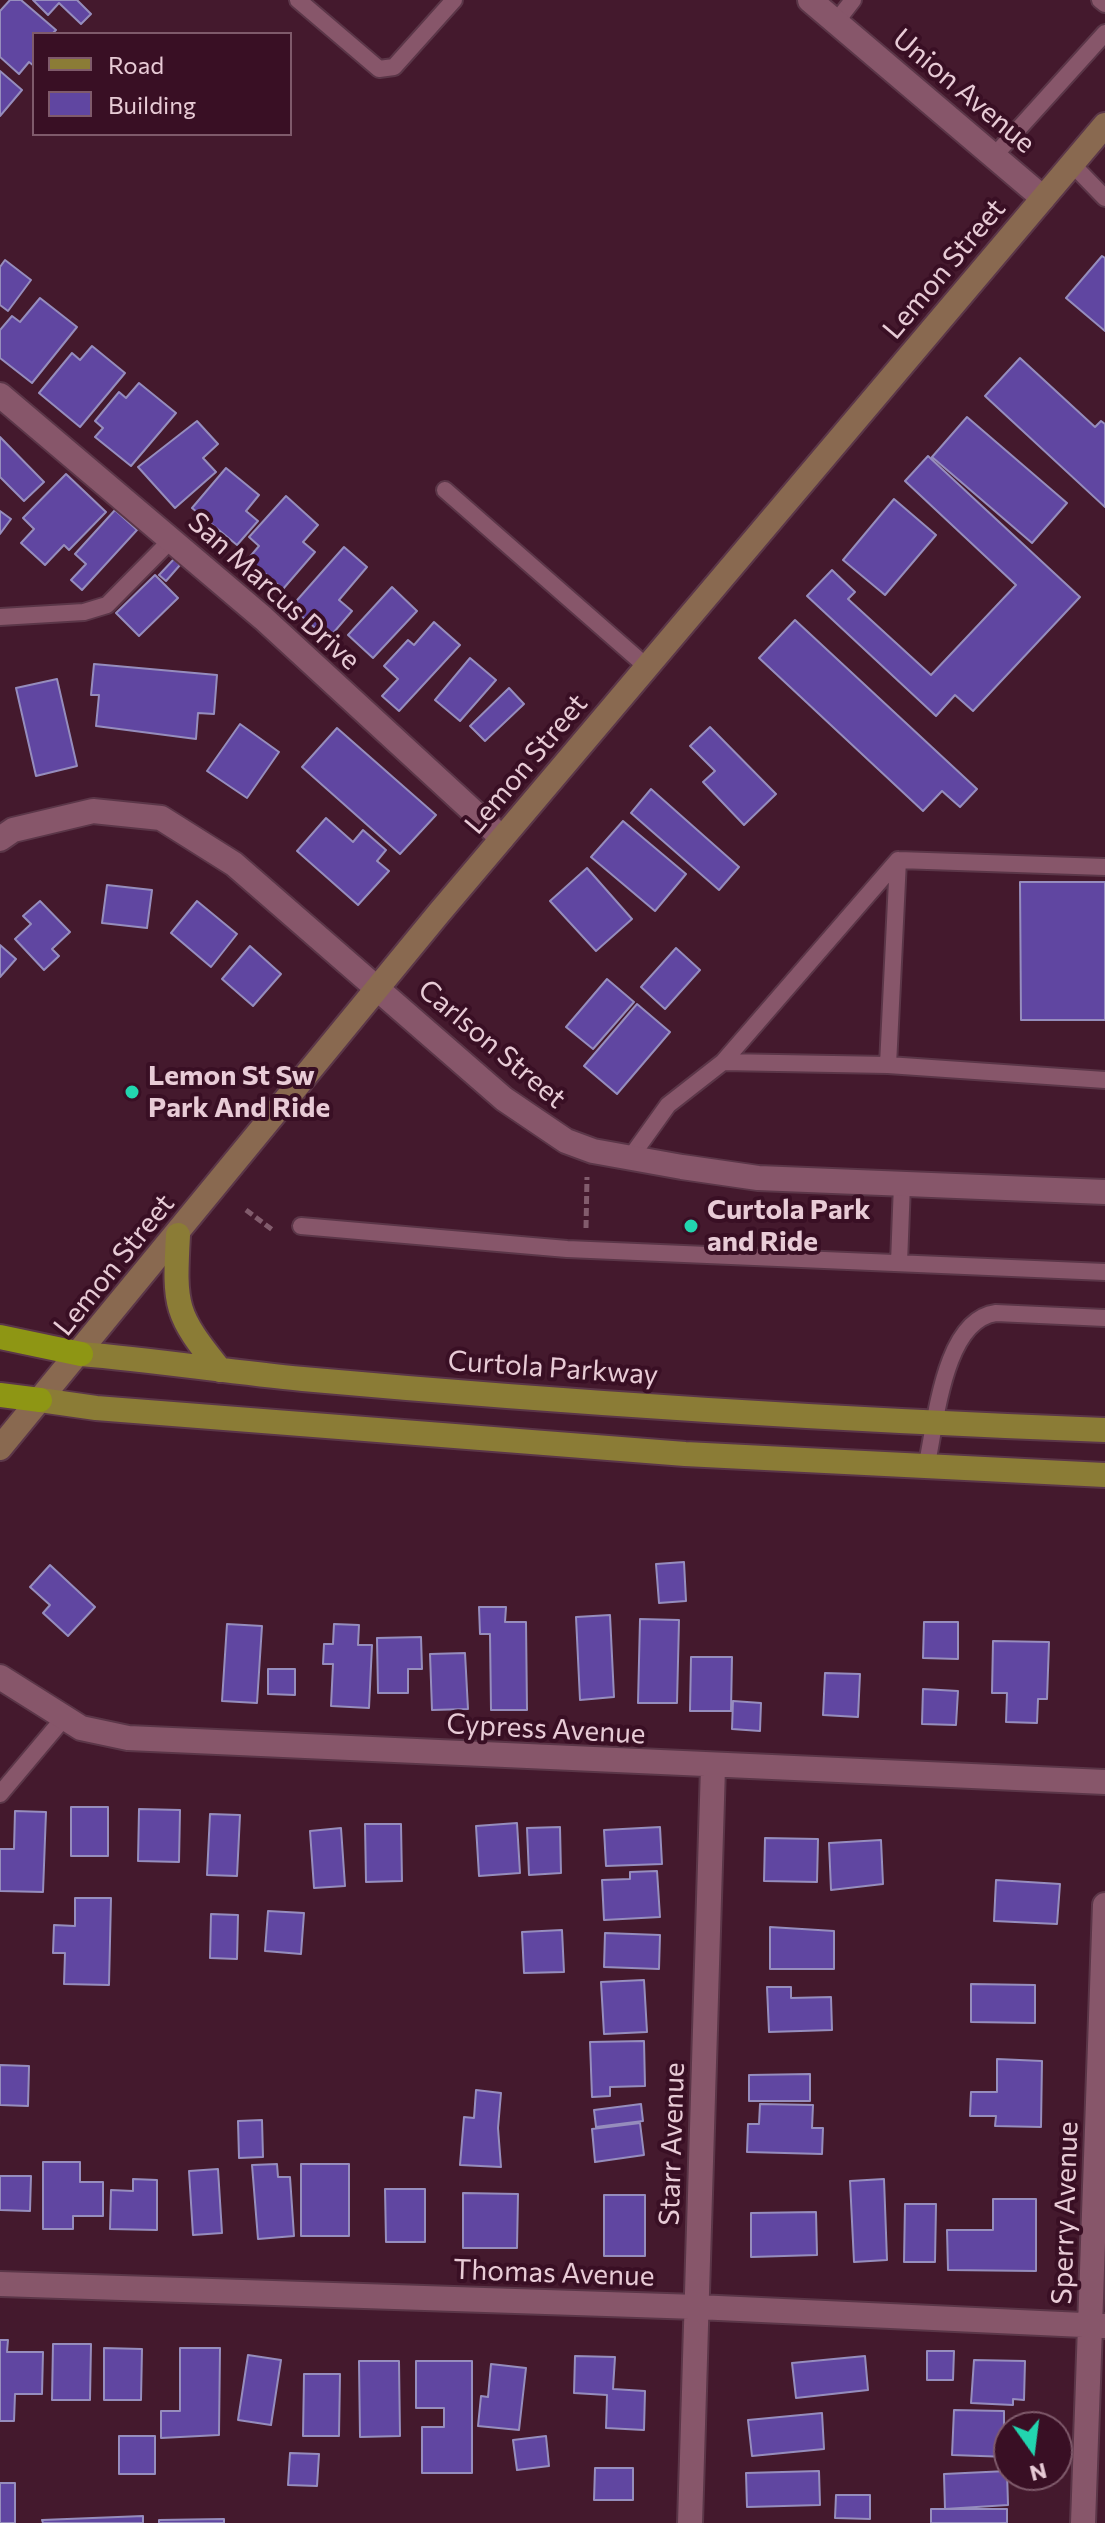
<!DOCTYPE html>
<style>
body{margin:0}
#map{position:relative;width:1105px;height:2523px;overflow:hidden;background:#44192d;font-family:Commissioner,sans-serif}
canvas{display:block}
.legend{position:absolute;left:32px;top:32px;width:260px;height:104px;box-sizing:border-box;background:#390f24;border:2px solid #7f5a6b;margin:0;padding:10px 14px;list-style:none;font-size:24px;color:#e8cbd6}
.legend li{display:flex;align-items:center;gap:16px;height:40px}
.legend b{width:40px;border:2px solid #7f5a6b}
.north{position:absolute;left:993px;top:2411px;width:80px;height:80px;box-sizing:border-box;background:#390f24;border:2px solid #7f5a6b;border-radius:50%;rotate:166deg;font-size:22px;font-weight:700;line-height:32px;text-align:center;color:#e8cbd6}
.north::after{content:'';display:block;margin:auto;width:28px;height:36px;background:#22d5af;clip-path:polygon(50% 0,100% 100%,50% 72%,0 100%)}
</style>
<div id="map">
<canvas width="1105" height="2523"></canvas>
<ul class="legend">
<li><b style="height:10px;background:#8b7c36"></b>Road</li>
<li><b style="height:22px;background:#6046a1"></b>Building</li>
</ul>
<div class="north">N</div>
</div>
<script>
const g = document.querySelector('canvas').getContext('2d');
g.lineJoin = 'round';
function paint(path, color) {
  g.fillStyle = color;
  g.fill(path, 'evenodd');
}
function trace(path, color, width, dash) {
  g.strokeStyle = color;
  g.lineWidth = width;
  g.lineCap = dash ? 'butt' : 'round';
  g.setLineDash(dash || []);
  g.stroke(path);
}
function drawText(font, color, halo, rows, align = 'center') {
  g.font = font + ' Commissioner,sans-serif';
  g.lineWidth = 8;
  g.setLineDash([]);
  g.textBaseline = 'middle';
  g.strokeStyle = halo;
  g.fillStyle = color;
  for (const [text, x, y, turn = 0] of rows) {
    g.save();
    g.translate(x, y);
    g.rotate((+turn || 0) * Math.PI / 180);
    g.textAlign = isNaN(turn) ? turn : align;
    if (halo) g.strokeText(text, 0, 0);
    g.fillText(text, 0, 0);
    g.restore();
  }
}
const building = new Path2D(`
 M10,0H21L56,30L52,34H34V66L29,62L19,74L0,57V11Z
 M33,0H77L91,14L81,24L59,3L48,15Z
 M0,71L22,90L0,116Z
 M1102,256L1105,258V331L1066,298Z
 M5,260L31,280L8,311L0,305V267Z
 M40,298L77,327L32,383L0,358V330L12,316L20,322Z
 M92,346L125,373L80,427L39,393L72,353L80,360Z
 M1020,358L1095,427L1101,421L1105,424V507L985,396Z
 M139,383L176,413L131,466L95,437L103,428L95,421L119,392L126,398Z
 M967,417L1067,503L1032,543L932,457Z
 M197,421L218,444L203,458L216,472L175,508L138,467Z
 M0,437L44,482L24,501L0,477Z
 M928,456L1080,597L973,711L955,695L936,716L807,596L832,570L855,592L848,599L931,675L1016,585L905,481Z
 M226,468L259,495L246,511L258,521L237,545L192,508Z
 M66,474L106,512L69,550L64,545L45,565L21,543L34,529L23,518Z
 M286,496L318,525L303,542L315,552L283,589L248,559L259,546L249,537Z
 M894,499L936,535L885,595L843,560Z
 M115,510L137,530L82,590L71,580L86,564L75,554Z
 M0,511L11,519L0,534Z
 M344,547L367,567L339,600L352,611L328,639L291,607Z
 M174,559L180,565L166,581L159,575Z
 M155,575L178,598L139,636L116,613Z
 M392,587L417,611L373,658L348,635Z
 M795,620L977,789L960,807L942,791L923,811L759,658Z
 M434,622L460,645L399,711L382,696L398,679L384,666L408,640L414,645Z
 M470,658L496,680L460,721L435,700Z
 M94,664L217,675L214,714L198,713L196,739L96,726L99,695H91Z
 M57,679L77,766L36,776L16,688Z
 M509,688L524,704L485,741L470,726Z
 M240,724L279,752L247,798L207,771Z
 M710,727L776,794L744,825L703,782L715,771L690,746Z
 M337,728L436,815L400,854L302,767Z
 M651,789L739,867L719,890L631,813Z
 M326,818L353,842L363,830L386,850L377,861L389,871L358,905L297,851Z
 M623,821L686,874L655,911L591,857Z
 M587,868L632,919L596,951L550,901Z
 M1020,882H1105V1020H1021Z
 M107,885L152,890L147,928L102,923Z
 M40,901L70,932L52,949L59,956L44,970L15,939L31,924L23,916Z
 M197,901L237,934L211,967L171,933Z
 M0,945L16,959L0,977Z
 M250,946L281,974L253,1006L222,979Z
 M676,948L700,970L665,1009L641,987Z
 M607,979L634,1002L593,1049L566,1027Z
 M637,1004L670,1032L617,1094L584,1066Z
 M684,1562L686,1601L659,1603L656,1564Z
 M50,1565L95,1607L68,1636L43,1613L50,1605L30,1587Z
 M479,1607H506L505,1622H526L527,1710H491L490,1634H480Z
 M610,1615L614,1697L580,1700L576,1617Z
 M640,1619L679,1620L677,1703H638Z
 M924,1622H958V1659L923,1658Z
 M227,1624L262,1626L257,1703L222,1701Z
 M334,1624L359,1625L358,1645H372L369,1708L331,1706L333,1664H323L324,1644H333Z
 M421,1637L422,1669H408V1693H378L377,1638Z
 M993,1641L1049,1642L1047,1699H1038L1037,1723L1006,1722L1007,1693H992Z
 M465,1653L468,1709L432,1710L430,1654Z
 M691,1657H732L731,1711H690Z
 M268,1669H295V1695L268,1694Z
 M825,1673L860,1674L858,1717L823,1715Z
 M923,1689L958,1691L956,1725L922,1724Z
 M733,1701L761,1703L760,1731L732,1729Z
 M71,1807H108V1856H71Z
 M139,1809L180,1810L179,1862L138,1861Z
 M15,1811L46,1812L43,1892L0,1891V1849H14Z
 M210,1814L240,1815L237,1876L207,1875Z
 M517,1823L520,1873L479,1876L476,1826Z
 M365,1824H401L402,1881L366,1882Z
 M560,1827L561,1873L529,1875L527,1828Z
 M660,1827L662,1864L606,1866L604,1830Z
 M341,1828L345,1886L314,1888L310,1831Z
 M765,1838L818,1839L817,1882L764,1881Z
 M881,1840L883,1884L831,1890L829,1843Z
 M657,1871L660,1917L604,1920L602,1880L630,1879V1872Z
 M996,1880L1060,1884L1057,1924L994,1921Z
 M75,1898H111L109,1985L64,1984L65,1953H53L54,1925L75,1926Z
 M268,1911L304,1913L301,1954L265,1951Z
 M211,1914L238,1915L237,1959L210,1958Z
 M770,1927L834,1931V1969H770Z
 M562,1930L564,1972L524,1973L522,1932Z
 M605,1933L660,1935L659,1969L604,1967Z
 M644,1980L647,2032L604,2034L601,1982Z
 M971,1984L1035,1985V2023L971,2022Z
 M767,1987H791V1998L831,1997L832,2030L769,2032Z
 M644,2041L645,2086L610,2087V2096L592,2097L590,2042Z
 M997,2059L1042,2061L1041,2127L995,2126L996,2116H970L971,2092H997Z
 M0,2065L29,2066L28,2106L0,2105Z
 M810,2074V2101H749V2075Z
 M476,2090L501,2093L498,2128L501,2167L460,2165L464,2117L474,2118Z
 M641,2104L643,2121L596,2127L594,2110Z
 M760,2104L813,2105L812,2128H823L822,2154L747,2152L748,2124H759Z
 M262,2120L263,2157L239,2158L238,2121Z
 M640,2123L644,2155L595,2162L592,2129Z
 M43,2162H80V2182H103V2216H73V2229H43Z
 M277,2164L278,2177H290L294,2236L258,2239L252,2165Z
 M301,2164H349V2236H301Z
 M218,2169L222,2233L193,2235L189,2171Z
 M0,2176H31L30,2211L0,2210Z
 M133,2179L157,2180V2230L110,2229L111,2190L133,2191Z
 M884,2179L887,2260L854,2262L850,2181Z
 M385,2189H425V2242H386Z
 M463,2193L518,2194L517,2248H463Z
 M604,2195H645V2256H604Z
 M993,2199H1036V2271L948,2270L947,2230H993Z
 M905,2204H936L935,2262H904Z
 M816,2212L817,2255L751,2257V2213Z
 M0,2340H8L7,2352H43L42,2394H15L14,2421H0Z
 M53,2344H91L90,2400H52Z
 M104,2348L142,2349L141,2400H104Z
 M180,2348H220L219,2435L161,2438V2411H180Z
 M927,2351H954L953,2380H927Z
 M248,2355L281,2360L271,2425L238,2420Z
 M575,2356L615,2357L613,2389L645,2391L644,2430L606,2428L607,2395L574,2393Z
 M865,2356L868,2390L796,2398L792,2363Z
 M974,2360L1025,2361L1024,2400L1013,2399V2405L971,2403Z
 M359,2361H399L400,2436L360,2437Z
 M416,2361H472V2473H422V2427H444V2408H416Z
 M491,2364L526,2368L519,2430L478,2426L481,2396L488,2397Z
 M304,2374H340L339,2436H303Z
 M954,2410L1004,2411V2427L1009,2428V2457L952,2455Z
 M822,2413L824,2449L752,2456L748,2420Z
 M119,2436H155V2474H119Z
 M546,2436L549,2466L517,2470L513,2440Z
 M290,2453L319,2454L317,2486L288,2485Z
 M595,2468H633V2500H594Z
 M819,2471L820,2505L747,2507L746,2473Z
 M1007,2471L1008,2505L945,2509L944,2474Z
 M0,2483H15V2523H0Z
 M836,2495H870V2519L835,2518Z
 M931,2509H1007V2523H931Z
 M143,2516V2523H43L42,2520Z
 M224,2519V2523H159V2520Z`);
paint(building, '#6046a1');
trace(building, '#968dbd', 2);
const lane = new Path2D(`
 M298,0L379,69L394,67L454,0
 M1100,0L1105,4
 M836,22L853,0
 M994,156L1105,33
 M1072,164L1105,198
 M445,490L647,667
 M0,617L84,612L107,605L171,540
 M723,1062L898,860L1105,867
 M888,1065L898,860
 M630,1158L668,1105L723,1062L888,1065L1105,1080
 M301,1226L567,1249L1105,1272
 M899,1263L902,1184
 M926,1468C936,1424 943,1320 996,1313L1105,1318
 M0,1794L63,1719`);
const street = new Path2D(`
 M810,0L1043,198
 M0,395L263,618L502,838
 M0,839L13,830L93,811L161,818L234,864L504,1099L566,1141L593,1151L682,1167L758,1178L1105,1192
 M0,1677L81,1728L128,1738L1105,1782
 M0,2284L697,2307L1105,2326
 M690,2523L713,1767
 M1083,2523L1105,1905`);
const secondary = new Path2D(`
 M0,1448L439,913L1105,125`);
const primary = new Path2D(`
 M178,1235C174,1307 175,1314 220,1370
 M81,1354C155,1360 229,1372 303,1379C570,1403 837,1420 1105,1430
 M40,1400L96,1408L685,1454L1105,1475`);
const highway = new Path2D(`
 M0,1337L81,1354
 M0,1395L40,1400`);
trace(lane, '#5b3648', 20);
trace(street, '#5b3648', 28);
trace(secondary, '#5b3648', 28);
trace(primary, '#5b3648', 28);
trace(highway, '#5b3648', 28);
trace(new Path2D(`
 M246,1210L274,1231
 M586,1228L587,1177`), '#825c6d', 5, [8, 4]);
trace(lane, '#87566a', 16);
trace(street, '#87566a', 24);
trace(secondary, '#896950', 24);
trace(primary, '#8b7c36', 24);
trace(highway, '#8e9614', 24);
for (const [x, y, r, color] of [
 [132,1092,8,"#22d5af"],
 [691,1226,8,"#22d5af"]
]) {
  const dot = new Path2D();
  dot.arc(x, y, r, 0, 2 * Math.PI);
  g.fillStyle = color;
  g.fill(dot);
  trace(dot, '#390f24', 3);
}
drawText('28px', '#e8cbd6', '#390f24', [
 ["Union Avenue",964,91,40],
 ["Lemon Street",944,269,-50],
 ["San Marcus Drive",274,591,42],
 ["Lemon Street",526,764,-50],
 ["Carlson Street",492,1044,40],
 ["Lemon Street",114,1265,-51],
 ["Curtola Parkway",553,1368,4],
 ["Cypress Avenue",546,1729,3],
 ["Starr Avenue",672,2144,-88],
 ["Sperry Avenue",1065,2213,-88],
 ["Thomas Avenue",554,2273,2]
]);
drawText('bold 28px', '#e8cbd6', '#390f24', [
 ["Lemon St Sw",148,1076],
 ["Park And Ride",148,1108],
 ["Curtola Park",707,1210],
 ["and Ride",707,1242]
], 'left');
</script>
